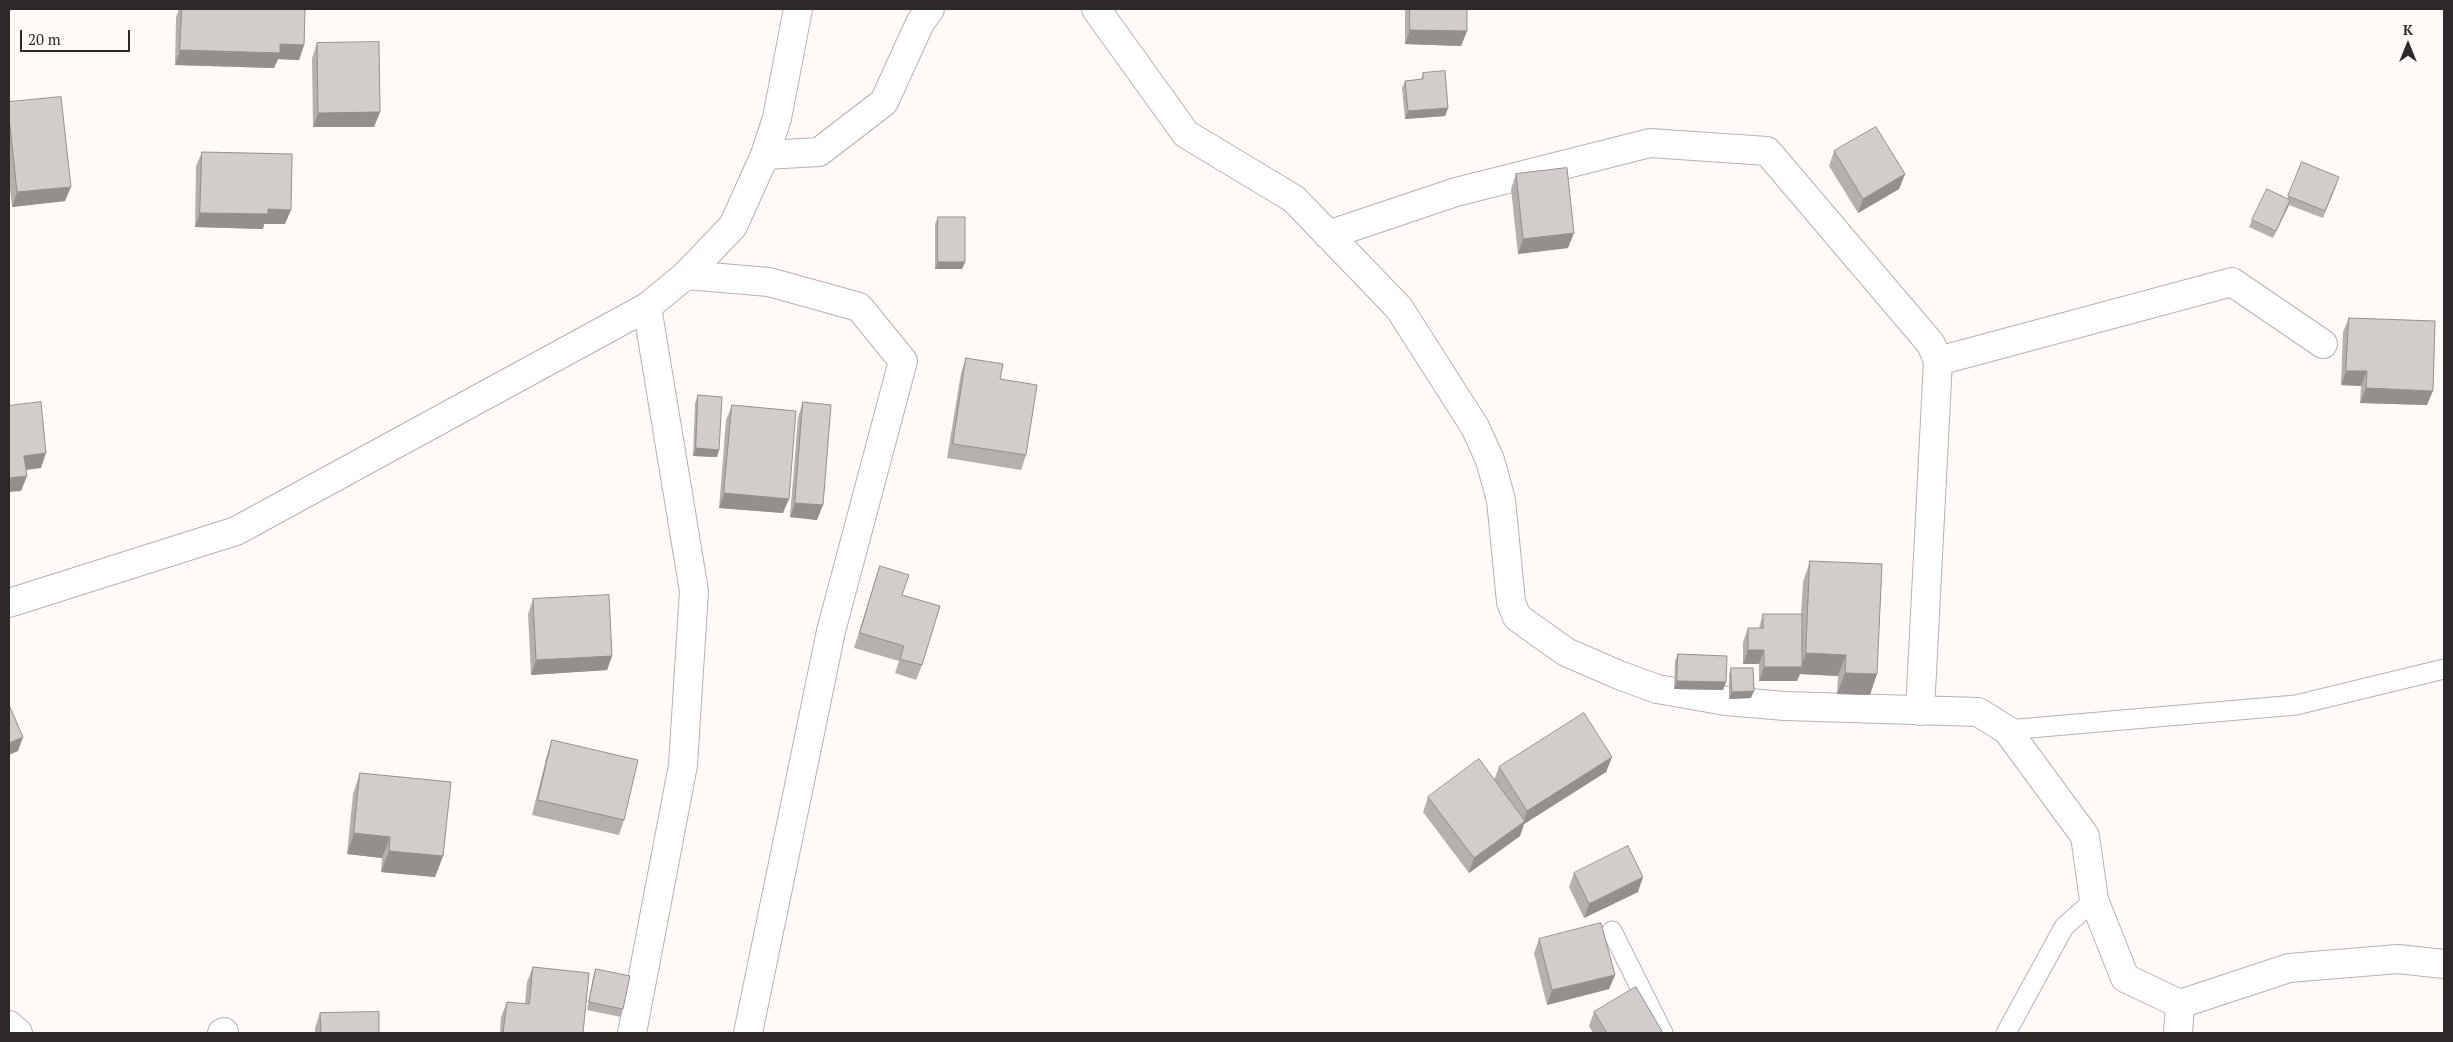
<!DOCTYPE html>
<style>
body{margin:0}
#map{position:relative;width:2453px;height:1042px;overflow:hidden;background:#fffaf8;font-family:"PT Serif",serif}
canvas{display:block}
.frame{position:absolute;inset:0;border:10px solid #2c2928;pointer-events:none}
.north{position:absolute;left:2383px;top:20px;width:50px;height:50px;-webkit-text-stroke:4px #fffaf8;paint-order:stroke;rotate:0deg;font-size:14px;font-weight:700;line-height:20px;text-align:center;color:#2c2928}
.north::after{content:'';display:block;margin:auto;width:18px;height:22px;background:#2c2928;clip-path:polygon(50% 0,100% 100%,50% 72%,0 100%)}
.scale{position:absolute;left:20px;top:30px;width:110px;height:22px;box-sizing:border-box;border:2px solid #2c2928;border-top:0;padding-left:6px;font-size:15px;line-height:18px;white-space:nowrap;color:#2c2928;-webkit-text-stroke:4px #fffaf8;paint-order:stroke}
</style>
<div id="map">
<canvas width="2453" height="1042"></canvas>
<div class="frame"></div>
<div class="north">K</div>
<div class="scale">20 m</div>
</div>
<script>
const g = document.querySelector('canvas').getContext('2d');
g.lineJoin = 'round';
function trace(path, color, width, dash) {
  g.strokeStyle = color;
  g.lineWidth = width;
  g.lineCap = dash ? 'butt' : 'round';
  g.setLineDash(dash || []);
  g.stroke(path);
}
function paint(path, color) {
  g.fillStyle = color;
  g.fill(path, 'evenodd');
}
const service = new Path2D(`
 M2007,730L2296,705L2444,669
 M1612,931L1663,1033
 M2006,1033L2064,927L2094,900`);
const minor = new Path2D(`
 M1096,9L1186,134L1294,199L1399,308L1475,427L1490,460L1501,500L1511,602L1517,617L1566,652L1619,675L1657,689L1726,701L1785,706L1978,712L2007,730L2085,836L2094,900L2125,978L2180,1004L2289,968L2398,959L2444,964
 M765,155L819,152L884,102L920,23L930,9
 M1328,235L1456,192L1650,143L1767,151L1931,344L1938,361L1920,711
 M686,275L769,282L859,307L903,361L831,631L748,1033
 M1938,361L2232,282L2323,344
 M9,1025L18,1033
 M222,1033L224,1032
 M632,1033L683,765L694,591L647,307
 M2178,1033L2180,1004`);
const tertiary = new Path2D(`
 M9,603L236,531L647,307L686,275L733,226L765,155L777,118L798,9`);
trace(service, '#b7b1af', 21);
trace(minor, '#b7b1af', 30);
trace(tertiary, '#b7b1af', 30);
trace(service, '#fff', 19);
trace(minor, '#fff', 28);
trace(tertiary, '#fff', 28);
paint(new Path2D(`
 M179,9H305L304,45L299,60L278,59L274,68L175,65L176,17Z
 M1405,9H1467V31L1461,46L1405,44Z
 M317,43L380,112L374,127H313L312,58Z
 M1423,73L1448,108L1445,116L1405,119L1402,88L1405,81L1421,79Z
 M9,102L65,201L12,207L9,181Z
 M1834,151L1905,174L1899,189L1858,213L1829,166Z
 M202,152L285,224H264L263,229L195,227L196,166Z
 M2302,162L2337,184L2323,218L2289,205L2273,238L2249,227L2252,220L2288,198Z
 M1516,174L1568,248L1518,254L1511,189Z
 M938,217L965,262L962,269H935V224Z
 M2349,318L2427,405L2360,403L2361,386L2341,385L2343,332Z
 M966,358L1000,379L1026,455L1021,470L947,458L961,373Z
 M698,395L719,450L717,457L693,456L695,403Z
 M803,402L817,520L790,517L798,417Z
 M732,405L783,513L719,508L726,420Z
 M1810,561L1870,695L1837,694L1838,676L1800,674L1797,681H1759V664H1743V642L1748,628H1759L1763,614H1801L1803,582Z
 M880,566L902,595L922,665L916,680L895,673L899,661L854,648L875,581Z
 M533,599L612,656L607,670L531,675L528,614Z
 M1678,654L1726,682L1723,690L1674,689L1675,661Z
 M1731,668L1751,698L1729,699V675Z
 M552,740L624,820L619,835L532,815L547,755Z
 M1612,757L1606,772L1524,824L1520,836L1469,873L1423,812L1428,797L1494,780L1499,767Z
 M360,773L443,856L435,877L381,872L382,858L347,854L353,794Z
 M1574,873L1638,892L1584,918L1569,887Z
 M1539,939L1615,975L1609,989L1547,1005L1534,953Z
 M533,967L583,1033H500L501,1017L507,1002L525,1004L527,982Z
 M596,969L623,1009L621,1017L587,1010L593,977Z
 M1594,1012L1663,1033H1593L1589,1026Z
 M320,1013L379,1033H315V1028Z`), '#b5afae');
paint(new Path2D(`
 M1410,30L1467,31L1461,46L1405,44Z
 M280,44L304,45L299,60L278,59L274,68L175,65L180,50Z
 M1448,108L1445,116L1405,119L1408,111Z
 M380,112L374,127H313L318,113Z
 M1905,174L1899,189L1858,213L1863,199Z
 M71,187L65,201L12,207L17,192Z
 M2290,200L2288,207L2273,238L2276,231Z
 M268,209L291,210L285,224H264L263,229L195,227L200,213Z
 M1574,233L1568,248L1518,254L1523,239Z
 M938,262H965L962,269H935Z
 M2346,371H2367L2361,386L2341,385Z
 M2366,388L2433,391L2427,405L2360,403Z
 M696,448L719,450L717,457L693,456Z
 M46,453L41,468L19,471L24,456Z
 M27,476L21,491L9,492V478Z
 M724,493L789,499L783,513L719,508Z
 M795,503L823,505L817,520L790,517Z
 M1748,650H1764L1759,664H1743Z
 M1806,653L1846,655L1838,676L1800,674L1797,681H1759L1764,667H1801Z
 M612,656L607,670L531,675L536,660Z
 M1845,673L1877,674L1870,695L1837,694Z
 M1677,681L1726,682L1723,690L1674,689Z
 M1754,691L1751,698L1729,699L1732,692Z
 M23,737L18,751L9,755V743Z
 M1612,757L1606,772L1524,824L1520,836L1469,873L1474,858L1523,823L1527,811Z
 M354,833L390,837L382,858L347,854Z
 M389,851L443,856L435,877L381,872Z
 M1643,877L1638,892L1584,918L1589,904Z
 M1615,975L1609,989L1547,1005L1552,990Z`), '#938f8d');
const building = new Path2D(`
 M182,9H305L304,45L280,44V53L180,50Z
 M1410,9H1467V31L1410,30Z
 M379,42L380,112L318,113L317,43Z
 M1445,71L1448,108L1408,111L1405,81L1423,79V73Z
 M61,97L71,187L17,192L9,117V102Z
 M1876,127L1905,174L1863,199L1834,151Z
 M202,152L292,154L291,210L268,209V214L200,213Z
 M2302,162L2339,177L2325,211L2288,196Z
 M1567,168L1574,233L1523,239L1516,174Z
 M2267,189L2290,200L2276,231L2252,220Z
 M938,217H965V262H938Z
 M2349,318L2435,321L2433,391L2366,388L2367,371H2346Z
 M966,358L1003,364L1000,379L1037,385L1026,455L953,444Z
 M698,395L722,397L719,450L696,448Z
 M41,402L46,453L24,456L27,476L9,478V406Z
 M803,402L831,405L823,505L795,503Z
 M732,405L796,411L789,499L724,493Z
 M1810,561L1882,564L1877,674L1845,673L1846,655L1806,653Z
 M880,566L909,575L902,595L940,606L922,665L900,659L904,646L860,633Z
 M609,595L612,656L536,660L533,599Z
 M1763,614H1802V667H1764V650H1748V628H1763Z
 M1678,654L1727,656L1726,682L1677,681Z
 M1731,668H1753L1754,691L1732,692Z
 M9,705L23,737L9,743Z
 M1584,713L1612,757L1527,811L1499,767Z
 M552,740L638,760L624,820L538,800Z
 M1479,759L1525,821L1474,858L1428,797Z
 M360,773L451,782L443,856L389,851L390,837L354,833Z
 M1628,846L1643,877L1589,904L1574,873Z
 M1601,923L1615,975L1552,990L1539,939Z
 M533,967L589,973L583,1033H503L507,1002L529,1004Z
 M596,969L630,976L623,1009L589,1002Z
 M1636,987L1663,1033H1607L1594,1012Z
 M379,1012V1033H321L320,1013Z`);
paint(building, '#d2ccca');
trace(building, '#938f8d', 1);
</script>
